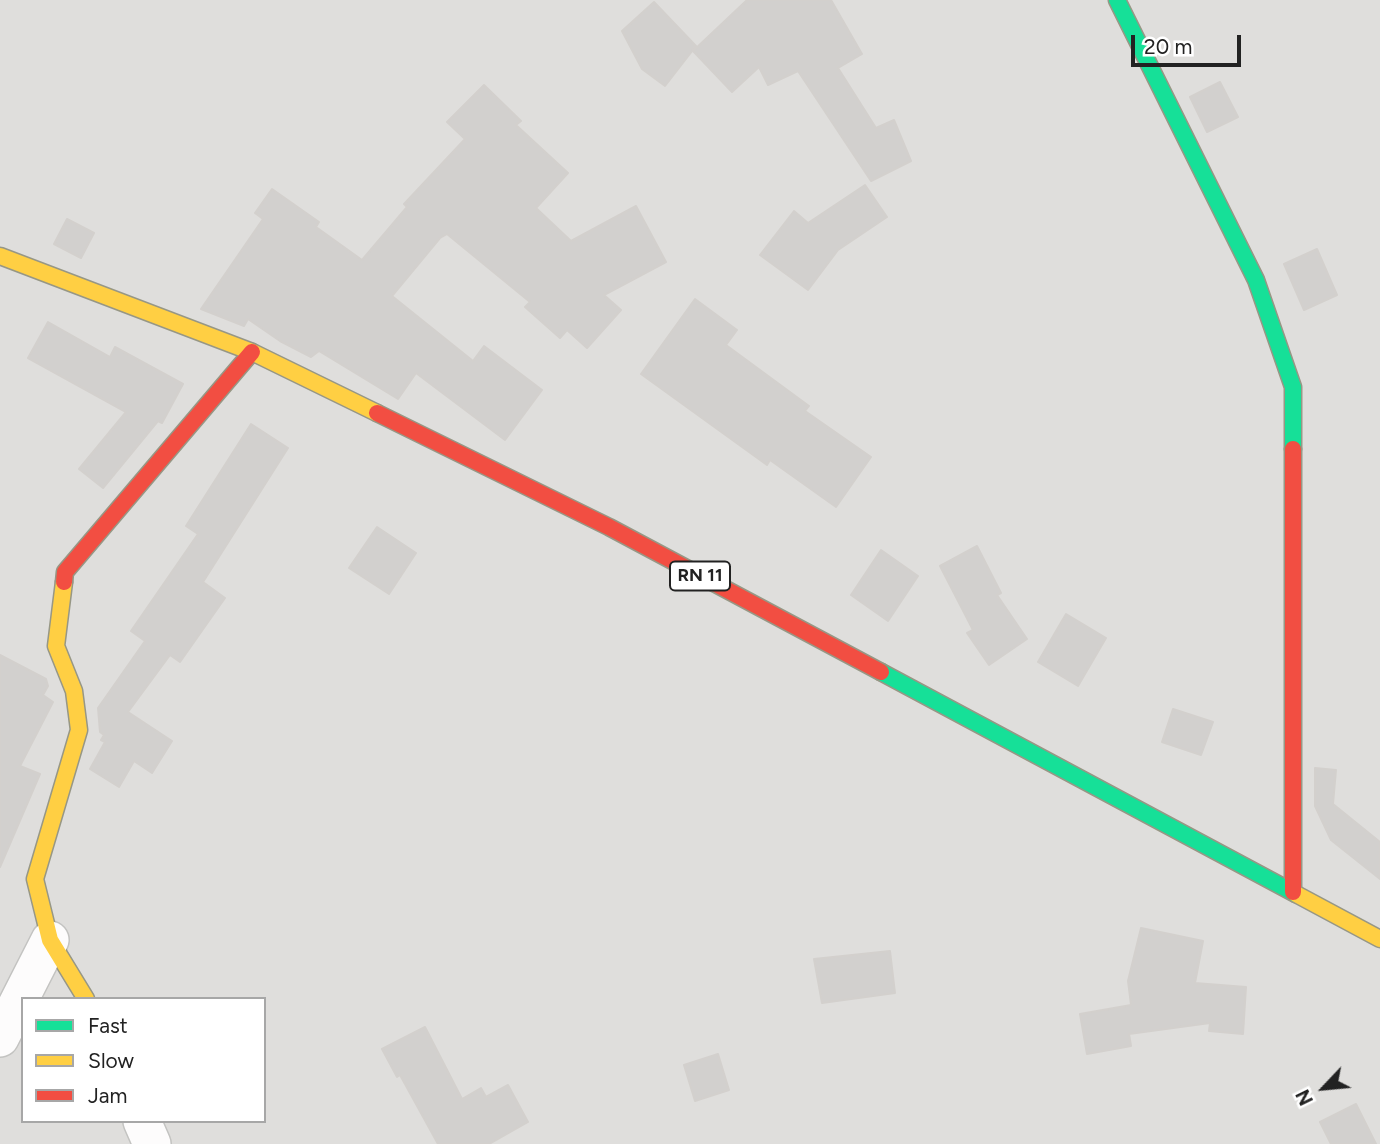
<!DOCTYPE html>
<style>
body{margin:0}
#map{position:relative;width:1380px;height:1144px;overflow:hidden;background:#f0eeeb;font-family:Figtree,sans-serif}
canvas{display:block}
.legend{position:absolute;left:21px;top:997px;width:245px;height:126px;box-sizing:border-box;background:#fff;border:2px solid #a7a7a7;margin:0;padding:9px 12px;list-style:none;font-size:21px;color:#222}
.legend li{display:flex;align-items:center;gap:14px;height:35px}
.legend b{width:35px;border:2px solid #a7a7a7}
.north{position:absolute;left:1289px;top:1053px;width:70px;height:70px;-webkit-text-stroke:5px #fff;paint-order:stroke;rotate:244deg;font-size:19px;font-weight:700;line-height:28px;text-align:center;color:#222}
.north::after{content:'';display:block;margin:auto;width:24px;height:32px;background:#222;clip-path:polygon(50% 0,100% 100%,50% 72%,0 100%)}
.scale{position:absolute;left:1131px;top:35px;width:110px;height:32px;box-sizing:border-box;border:4px solid #222;border-top:0;padding-left:9px;font-size:21px;line-height:24px;white-space:nowrap;color:#222;-webkit-text-stroke:5px #fff;paint-order:stroke}
</style>
<div id="map">
<canvas width="1380" height="1144"></canvas>
<ul class="legend">
<li><b style="height:9px;background:#16e098"></b>Fast</li>
<li><b style="height:9px;background:#ffcf43"></b>Slow</li>
<li><b style="height:9px;background:#f24e42"></b>Jam</li>
</ul>
<div class="north">N</div>
<div class="scale">20 m</div>
</div>
<script>
const g = document.querySelector('canvas').getContext('2d');
g.lineJoin = 'round';
function paint(path, color) {
  g.fillStyle = color;
  g.fill(path, 'evenodd');
}
function trace(path, color, width, dash) {
  g.strokeStyle = color;
  g.lineWidth = width;
  g.lineCap = dash ? 'butt' : 'round';
  g.setLineDash(dash || []);
  g.stroke(path);
}
function drawText(font, color, halo, rows, align = 'center') {
  g.font = font + ' Figtree,sans-serif';
  g.lineWidth = 7;
  g.setLineDash([]);
  g.textBaseline = 'middle';
  g.strokeStyle = halo;
  g.fillStyle = color;
  for (const [text, x, y, turn = 0] of rows) {
    g.save();
    g.translate(x, y);
    g.rotate((+turn || 0) * Math.PI / 180);
    g.textAlign = isNaN(turn) ? turn : align;
    if (halo) g.strokeText(text, 0, 0);
    g.fillText(text, 0, 0);
    g.restore();
  }
}
paint(new Path2D(`
 M0,0H1380V1144H0ZM23,999H264V1121H23Z`), '#dfdedc');
const building = new Path2D(`
 M747,0H831L862,54L838,68L876,128L894,120L911,161L871,181L798,71L768,85L759,67L732,92L693,51Z
 M654,2L696,46L665,86L642,69L622,31Z
 M1220,82L1238,117L1207,132L1190,97Z
 M484,85L521,121L516,125L568,173L536,208L571,241L636,206L666,262L604,295L621,310L587,348L567,330L560,338L525,307L530,302L447,234L440,238L392,296L473,361L484,346L542,390L505,440L416,373L398,399L319,351L311,357L280,341L248,319L244,326L201,309L263,219L255,213L272,189L319,222L316,227L362,260L407,207L404,204L465,139L447,122Z
 M865,185L887,217L838,250L808,290L760,255L794,211L808,223Z
 M67,219L94,233L81,258L54,244Z
 M1317,249L1337,295L1304,310L1284,264Z
 M695,299L737,330L726,345L809,406L805,411L871,457L836,507L770,460L767,465L641,374Z
 M48,322L110,357L115,347L183,384L162,423L158,421L103,488L79,469L126,412L28,358Z
 M251,424L288,448L203,582L225,598L180,662L170,655L128,712L172,741L152,773L134,761L119,787L90,769L105,742L101,740L104,735L100,732L98,708L145,641L131,631L198,534L186,526Z
 M377,527L416,553L389,594L349,568Z
 M977,546L1001,593L997,595L1027,639L989,665L967,633L973,630L940,566Z
 M881,550L918,576L888,621L851,595Z
 M1066,614L1106,638L1078,686L1038,662Z
 M0,655L46,679L48,686L43,695L53,702L20,766L40,774L0,867Z
 M1173,709L1213,722L1201,755L1162,742Z
 M1315,768L1336,770L1333,804L1380,842V879L1331,840L1315,806Z
 M1141,928L1203,941L1195,983L1246,987L1243,1034L1209,1031L1210,1023L1129,1034L1131,1046L1087,1054L1080,1014L1131,1005L1128,981Z
 M890,951L895,993L822,1003L814,959Z
 M425,1027L462,1099L481,1088L486,1097L508,1085L528,1122L489,1144H438L400,1075L397,1077L382,1049Z
 M718,1054L729,1090L695,1101L684,1065Z
 M1356,1104L1376,1144H1331L1320,1122Z`);
paint(building, '#d2d0ce');
trace(building, '#d3d0cd', 2);
const street = new Path2D(`
 M0,1038L50,940
 M142,1121L152,1144`);
const fast = new Path2D(`
 M1117,0L1256,280L1293,387V449
 M881,672L1296,894`);
const slow = new Path2D(`
 M0,256L252,352L377,413
 M64,582L56,646L74,691L79,730L35,879L50,940L86,999
 M1296,894L1380,939`);
const jam = new Path2D(`
 M377,413L609,527L881,672
 M1293,449V892
 M64,582L65,572L252,352`);
trace(street, '#c3c3c1', 40);
trace(fast, '#979785', 19);
trace(slow, '#979785', 19);
trace(jam, '#979785', 19);
trace(street, '#fdfcfc', 37);
trace(fast, '#16e098', 16);
trace(slow, '#ffcf43', 16);
trace(jam, '#f24e42', 16);
for (const [x, y, w] of [
 [700,576,60]
]) {
  const box = new Path2D();
  box.roundRect(x - w / 2, y - 14.5, w, 29, 5);
  g.fillStyle = '#fff';
  g.fill(box);
  trace(box, '#222', 2);
}
drawText('bold 18px', '#222', null, [
 ["RN 11",700,576]
]);
</script>
